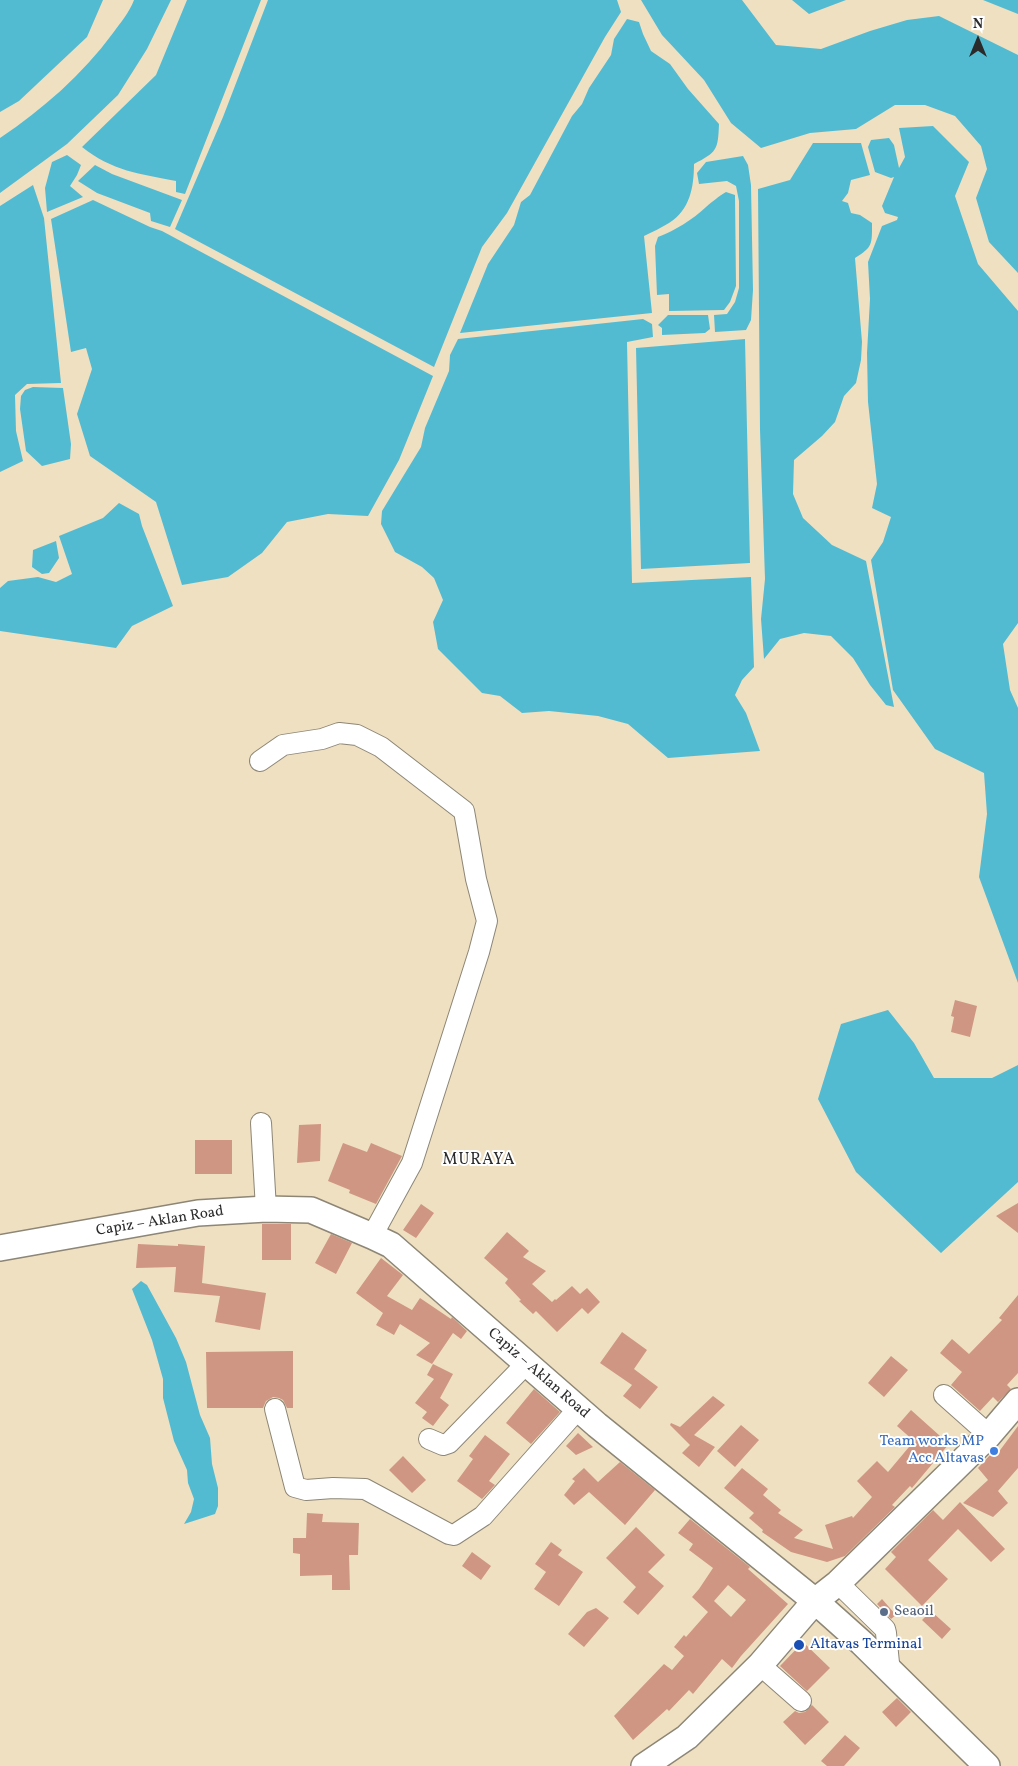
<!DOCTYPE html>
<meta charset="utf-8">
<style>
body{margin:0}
#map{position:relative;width:1018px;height:1766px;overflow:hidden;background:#efe0c2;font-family:Vollkorn,serif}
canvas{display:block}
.north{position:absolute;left:953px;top:15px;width:50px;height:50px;-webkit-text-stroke:4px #fff;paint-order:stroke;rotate:0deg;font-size:14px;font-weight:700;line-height:20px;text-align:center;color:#2b2b2b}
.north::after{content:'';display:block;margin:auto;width:18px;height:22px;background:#2b2b2b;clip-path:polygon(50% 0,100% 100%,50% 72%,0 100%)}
</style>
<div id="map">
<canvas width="1018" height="1766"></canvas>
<div class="north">N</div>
</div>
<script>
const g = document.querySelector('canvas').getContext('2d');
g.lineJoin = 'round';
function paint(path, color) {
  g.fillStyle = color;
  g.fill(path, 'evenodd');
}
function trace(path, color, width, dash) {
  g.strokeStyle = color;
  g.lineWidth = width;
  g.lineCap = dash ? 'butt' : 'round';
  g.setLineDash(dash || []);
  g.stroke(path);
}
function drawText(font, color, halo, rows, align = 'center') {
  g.font = font + ' Vollkorn,serif';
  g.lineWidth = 4;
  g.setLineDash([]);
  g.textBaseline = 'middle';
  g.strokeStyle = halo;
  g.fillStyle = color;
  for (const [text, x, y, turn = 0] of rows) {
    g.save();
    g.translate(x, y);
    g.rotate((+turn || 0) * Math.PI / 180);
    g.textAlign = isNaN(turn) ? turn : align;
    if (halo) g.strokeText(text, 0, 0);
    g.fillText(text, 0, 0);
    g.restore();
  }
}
paint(new Path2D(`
 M0,0H103L87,37L19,101L0,112Z
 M134,0H171L147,49L118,95L67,144L0,193V138C43,109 82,75 113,33C121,22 129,13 134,0Z
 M187,0H261L185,194L176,192V181C140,174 112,171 82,147L156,75Z
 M268,0H617L621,12L605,37L507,213L482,247L434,367L175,229L223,117Z
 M641,0H742L776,45L821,49L870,31L907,20L939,16L1018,55V273L989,242L976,198L987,169L981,146L955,116L925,105H895L856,129L810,133L761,148L731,123L704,80L662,35Z
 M792,0H846L809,14Z
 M983,0H1018V14Z
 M627,19L639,22L643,34L651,51L670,64L688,89L719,124C718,150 717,152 694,164C694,187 690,210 669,223C661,228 652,232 644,236L652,313L460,333L488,264L514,225L521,202L530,195L572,116L582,104L589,88L611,55L614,39Z
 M933,126L969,162L955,196L978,264L1018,311V623L1003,644L1010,690L1018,708V983L979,877L987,814L984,773L935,749L893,690L871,560L883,542L891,517L872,508L877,484L868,402L867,353L870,299L868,262L882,226L897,220L898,217L885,213L882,206L894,177L891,178L875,172L868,147L871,140L889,138L894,145L899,168L905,157L899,128Z
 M813,143H861L870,175L851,180L848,193L842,201L848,203L851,213L860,215L872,223C872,244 873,247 855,258L862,342L861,360L856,383L844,396L835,422L822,436L794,460L793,494L803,518L832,545L866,561L894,707L886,705L870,685L853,658L831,636L804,633L780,639L764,659L761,619L765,579L760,430L758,189L790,180Z
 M67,155L81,165L77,175L70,186L83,197L47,212L45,188L52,162Z
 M743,156L748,165L751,185L753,290L751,320L746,330L715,332L714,315L727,314L735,302L739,288V201L736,186L727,181L699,184L697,173L706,162Z
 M95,165L112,174L182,200L170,227L151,221L150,213L97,193L78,181Z
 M33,185L44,218L61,383L27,384L15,395L16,431L23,461L0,472V206Z
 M726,192L735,195L736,286L730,302L724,310L669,311V294L657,295L655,246L658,237C676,230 692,220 706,207C713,201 718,197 726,192Z
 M93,200L150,227L162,231L433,376L399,460L368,516L328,514L287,522L262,553L228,577L182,585L156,502L90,456L77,414L92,369L86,348L71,352L51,219Z
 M668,315H708L710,329L705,333L662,335V328L658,325Z
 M643,319L652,324L653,337L627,342L632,583L751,577L754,667L742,680L735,695L746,713L760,751L668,758L628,724L598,716L549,711L522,713L500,696L482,693L438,649L433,622L443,600L434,578L422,567L395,552L381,524L382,511L421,447L425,428L449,371L450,355L458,339Z
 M745,339L750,563L641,569L636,348Z
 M33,387L63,388L71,444L70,459L42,466L26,451L20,409L21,396L25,390Z
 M119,503L139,514L142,526L173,606L132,626L116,648L0,631V588L8,581L38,577L56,582L72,574L59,536L103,518Z
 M56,541L59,558L49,573L42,574L32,567L33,550Z
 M888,1010L914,1043L934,1078H992L1018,1065V1182L941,1253L856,1172L818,1099L841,1024Z
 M141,1281L147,1285L176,1338L186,1362L200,1415L210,1438L212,1464L218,1488V1506L215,1514L184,1524L191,1512L194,1499L188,1483L187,1470L174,1441L163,1398V1379L152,1340L132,1289Z`), '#53bbd1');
paint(new Path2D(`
 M955,1000L977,1006L970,1037L951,1032L954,1017L951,1016Z
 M321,1124L320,1161L297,1163L299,1125Z
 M195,1140H232V1174H195Z
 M343,1143L367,1152L371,1143L402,1156L376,1204L349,1193L350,1190L328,1181Z
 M1018,1203V1233L996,1216Z
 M421,1204L434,1213L416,1238L403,1230Z
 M262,1224H291V1260H262Z
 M507,1232L529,1251L523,1257L546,1271L532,1284L552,1302L555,1299L556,1300L572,1286L580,1294L587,1288L600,1302L588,1314L582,1308L557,1332L536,1311L533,1314L519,1301L521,1300L505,1283L508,1279L484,1258Z
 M331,1234L352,1243L336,1274L315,1263Z
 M138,1244L178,1246V1244L205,1246L202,1283L266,1293L260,1330L215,1322L220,1296L174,1292L176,1267L136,1268Z
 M381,1258L403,1275L387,1296L412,1310L420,1298L451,1319L452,1317L467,1331L461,1339L453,1333L432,1364L416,1355L430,1343L400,1324L394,1335L376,1325L383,1313L356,1293Z
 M1018,1295V1373L1007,1385L1011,1389L998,1402L993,1397L980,1411L951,1385L962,1372L940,1353L952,1339L969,1354L1002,1320L999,1318Z
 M622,1332L647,1350L634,1369L658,1387L640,1409L623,1396L632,1385L600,1363Z
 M293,1351V1408H287L283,1400L279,1398L273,1397L266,1401L263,1408H207L206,1352Z
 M891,1356L908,1370L884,1397L868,1383Z
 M433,1364L453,1374L440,1398L449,1405L433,1426L422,1418L427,1412L415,1403L434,1379L427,1375Z
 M534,1389L560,1412L531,1444L506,1423Z
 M713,1396L725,1405L694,1435L715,1447L699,1467L682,1453L690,1445L670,1425L671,1423L680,1427Z
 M911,1410L949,1444L912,1488L910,1486L892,1505L895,1507L845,1556L827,1562L791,1552L762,1532L763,1530L749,1518L754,1513L724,1488L742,1468L768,1489L763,1495L781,1510L778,1513L803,1530L794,1538L833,1549L825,1525L852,1516L853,1518L872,1497L857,1481L877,1461L888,1472L914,1441L897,1426Z
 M741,1425L759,1440L735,1467L717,1451Z
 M1018,1426V1468L998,1491L1008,1503L993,1517L963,1503L988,1480L978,1468L991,1454L995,1457Z
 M578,1433L593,1447L576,1455L566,1446Z
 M485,1435L510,1454L489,1481L495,1485L482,1499L457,1481L473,1459L469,1456Z
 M403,1456L426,1480L412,1493L389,1470Z
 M620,1462L655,1490L625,1525L589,1492L574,1505L564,1495L575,1481L572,1479L584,1468L598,1482Z
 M960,1502L1005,1549L991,1562L958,1529L928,1560L948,1579L922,1606L885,1569L896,1557L891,1552L933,1510L943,1520Z
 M307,1513L323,1514L322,1522L359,1523L358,1555H349L350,1590H332V1575L300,1576V1554L293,1553V1538H306Z
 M690,1519L750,1567L748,1569L788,1604L741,1656L732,1668L722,1659L693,1694L689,1690L669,1711L667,1709L633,1740L614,1716L664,1664L672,1670L684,1656L674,1647L684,1635L686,1637L708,1612L692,1597L699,1589L713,1568L689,1550L693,1544L678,1533ZM728,1585L746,1600L731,1617L714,1601Z
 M636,1527L665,1555L648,1572L664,1586L638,1615L623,1602L636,1587L606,1558Z
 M551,1542L562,1550L558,1555L583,1572L559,1606L534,1589L546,1572L535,1564Z
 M472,1552L491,1566L481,1580L462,1566Z
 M882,1599L896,1615L891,1619L877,1604Z
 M596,1608L609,1618L584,1647L568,1634L587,1612Z
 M931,1611L951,1629L942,1639L922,1620Z
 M803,1642L830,1668L807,1691L780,1666Z
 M897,1698L911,1712L896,1727L882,1712Z
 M812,1705L829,1722L805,1745L783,1722L795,1711L799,1713L805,1712Z
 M845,1735L860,1748L844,1766H827L821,1761Z`), '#cf9683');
const minor = new Path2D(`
 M260,761L283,745L322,739L339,733L357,735L381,747L464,811L476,879L487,921L479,952L412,1163L372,1236
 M261,1123L266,1209
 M944,1395L989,1435
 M275,1409L295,1487L306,1490L333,1488L365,1489L449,1534L454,1535L483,1516L578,1409
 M429,1439L443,1445L449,1443L526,1364
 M838,1583L885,1629L886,1633L890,1673
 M760,1665L801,1701`);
const major = new Path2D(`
 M0,1248L198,1213L266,1209L311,1210L372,1236L391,1245L597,1425L815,1601L862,1643L987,1766
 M644,1766L687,1737L760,1665L815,1601L838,1583L989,1435L1018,1401`);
trace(minor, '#8d8676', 22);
trace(major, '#8d8676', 28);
trace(minor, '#fff', 20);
trace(major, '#fff', 25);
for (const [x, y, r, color] of [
 [994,1451,5,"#3f7fe0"],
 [884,1612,5,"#5c6f8a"],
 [799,1645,6,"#1a4fb4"]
]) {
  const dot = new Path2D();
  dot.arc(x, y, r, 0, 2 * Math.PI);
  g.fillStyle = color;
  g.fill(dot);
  trace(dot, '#fff', 2);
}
drawText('15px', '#2b2b2b', '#fff', [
 ["Capiz – Aklan Road",160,1222,-9],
 ["Capiz – Aklan Road",538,1374,41]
]);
drawText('15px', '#366cbe', '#fff', [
 ["Team works MP",984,1442],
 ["Acc Altavas",984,1459]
], 'right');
drawText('15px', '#4e5e75', '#fff', [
 ["Seaoil",894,1612]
], 'left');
drawText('15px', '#164399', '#fff', [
 ["Altavas Terminal",810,1645]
], 'left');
g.letterSpacing = '1px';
drawText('16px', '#2b2b2b', '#fff', [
 ["MURAYA",479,1161]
]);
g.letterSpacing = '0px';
</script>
